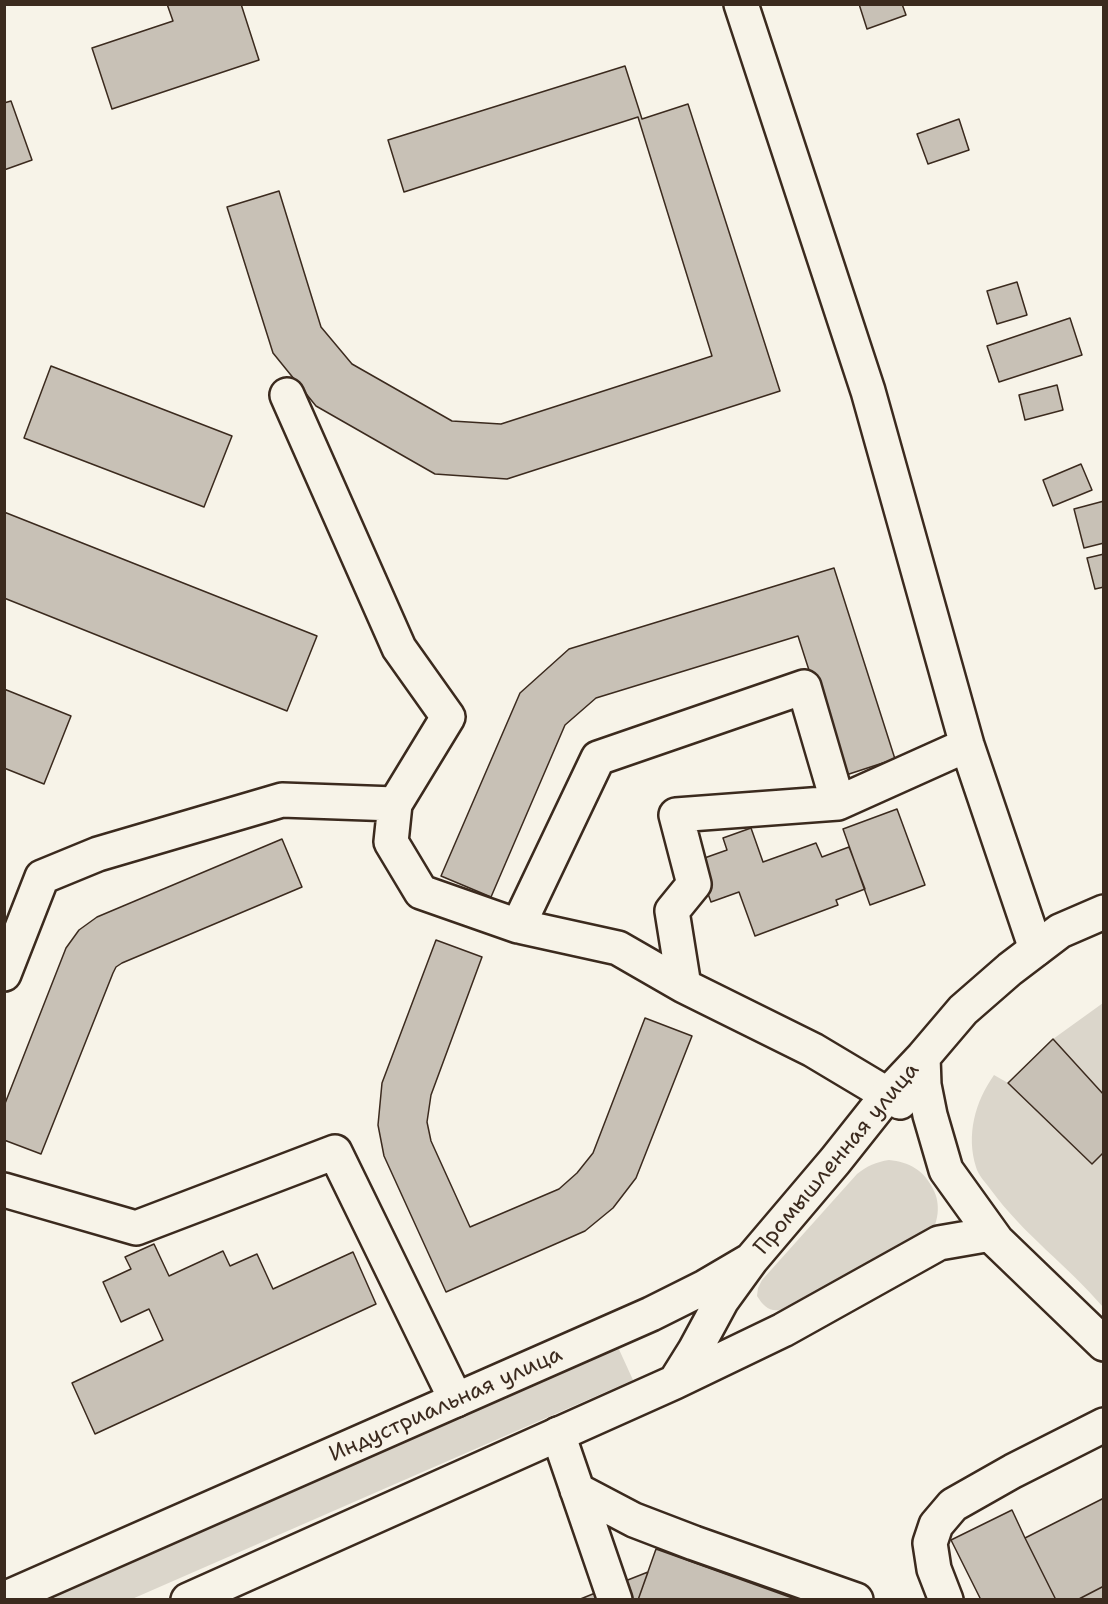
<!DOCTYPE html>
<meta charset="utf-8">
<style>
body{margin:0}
#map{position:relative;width:1108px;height:1604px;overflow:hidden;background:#f7f3e8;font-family:"Shantell Sans",sans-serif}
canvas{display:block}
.frame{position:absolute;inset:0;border:6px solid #3b2a1e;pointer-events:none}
</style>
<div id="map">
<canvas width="1108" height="1604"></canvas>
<div class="frame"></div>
</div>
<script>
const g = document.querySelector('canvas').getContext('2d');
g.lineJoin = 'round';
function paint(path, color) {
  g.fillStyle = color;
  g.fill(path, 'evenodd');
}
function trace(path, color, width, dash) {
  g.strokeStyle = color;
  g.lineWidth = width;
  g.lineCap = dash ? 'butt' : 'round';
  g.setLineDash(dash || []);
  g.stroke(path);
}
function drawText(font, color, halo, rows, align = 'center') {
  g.font = font + ' "Shantell Sans",sans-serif';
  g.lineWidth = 4.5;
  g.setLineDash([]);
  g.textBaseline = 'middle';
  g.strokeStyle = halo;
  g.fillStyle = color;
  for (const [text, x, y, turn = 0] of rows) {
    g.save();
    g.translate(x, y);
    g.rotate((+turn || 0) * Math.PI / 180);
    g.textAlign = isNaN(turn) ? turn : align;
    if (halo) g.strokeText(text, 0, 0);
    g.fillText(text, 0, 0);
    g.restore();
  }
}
paint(new Path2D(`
 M1103,1003V1095L1053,1039Z
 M994,1075L1008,1083L1091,1164L1103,1152V1307C1068,1266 1023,1234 991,1190C986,1183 978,1175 976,1167C966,1135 975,1102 994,1075Z
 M889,1160C909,1162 924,1170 933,1189C941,1203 939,1224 928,1237C915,1253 886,1262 868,1271C840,1284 812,1297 784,1309C770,1313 764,1307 757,1296L758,1288L762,1280L857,1174C867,1166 876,1162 889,1160Z
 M617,1345L633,1380L132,1599L35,1600Z`), '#dbd6cb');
const building = new Path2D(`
 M167,4H241L259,60L112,109L92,48L173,21Z
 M859,4H902L906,15L867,29Z
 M625,66L642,119L688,104L780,391L507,479L435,474L316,406L273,353L227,207L279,191L321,327L352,364L452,421L501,424L712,356L638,117L404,192L388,140Z
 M11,101L32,160L4,170V103Z
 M959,119L969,150L928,164L917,134Z
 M1017,282L1027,315L997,324L987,291Z
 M1070,318L1082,355L999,382L987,346Z
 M51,366L232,436L204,507L24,438Z
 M1057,385L1063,410L1025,420L1019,395Z
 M1081,464L1092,490L1053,506L1043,480Z
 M1104,501V543L1084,548L1074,509Z
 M4,512L317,636L287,711L4,598Z
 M1104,554V587L1095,589L1087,558Z
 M834,568L895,759L843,776L798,636L596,698L565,725L491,897L441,876L520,693L569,649Z
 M4,689L71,716L44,784L4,768Z
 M897,809L925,885L870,905L843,829Z
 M751,828L763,862L816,843L822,857L849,847L865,889L836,900L838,905L755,936L739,892L711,902L696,861L727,850L723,838Z
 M282,839L302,887L122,963L116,967L113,973L41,1154L4,1140V1106L66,948L79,930L97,917Z
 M436,940L482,957L431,1095L427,1122L431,1141L470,1227L559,1189L577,1173L593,1153L645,1018L692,1036L636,1178L613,1208L585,1231L446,1292L384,1156L378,1125L382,1083Z
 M1053,1039L1104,1095V1152L1092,1164L1008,1083Z
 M154,1244L169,1276L223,1251L230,1266L257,1254L273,1289L353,1252L376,1304L95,1434L72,1383L163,1340L149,1309L121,1322L103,1282L131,1269L125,1257Z
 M1104,1498V1586L1077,1600H1056L1025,1538Z
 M1012,1510L1025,1538L1056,1600H981L951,1540Z
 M656,1549L798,1600H638Z
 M648,1572L638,1600H578L610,1587Z
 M1104,1586V1600H1077Z`);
paint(building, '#c8c1b6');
trace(building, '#3b2a1e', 1.5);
const minor = new Path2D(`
 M741,4L868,391L967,745L1036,949
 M287,395L399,648L448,717L395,804
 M838,803L967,745
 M518,926L618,948L684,986
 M4,974L42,877L98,854L282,800L395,804L391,842L421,892L518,926L598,758L804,687L838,803L676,815L694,884L672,911L684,986L813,1050L900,1102L889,1093
 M4,1190L136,1228L335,1152L456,1400
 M558,1434L615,1600
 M577,1490L634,1520L694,1543L856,1600
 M946,1600L934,1569L930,1543L936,1525L953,1505L1013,1471L1104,1425`);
const major = new Path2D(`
 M923,1057L924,1085L930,1115L946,1170L997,1241L1104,1344
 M675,1382L695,1350L722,1300L751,1260L835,1161L889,1093L923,1057L963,1010L1010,969L1060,931L1104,912
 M4,1599L651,1314L705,1287L751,1260
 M188,1600L675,1382L783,1330L939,1243L991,1234`);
trace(minor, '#3b2a1e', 38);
trace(major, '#3b2a1e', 38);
trace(minor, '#f7f3e8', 33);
trace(major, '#f7f3e8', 33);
drawText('22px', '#3b2a1e', '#f7f3e8', [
 ["Промышленная улица",837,1159,-50],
 ["Индустриальная улица",446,1405,-24]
]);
</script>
